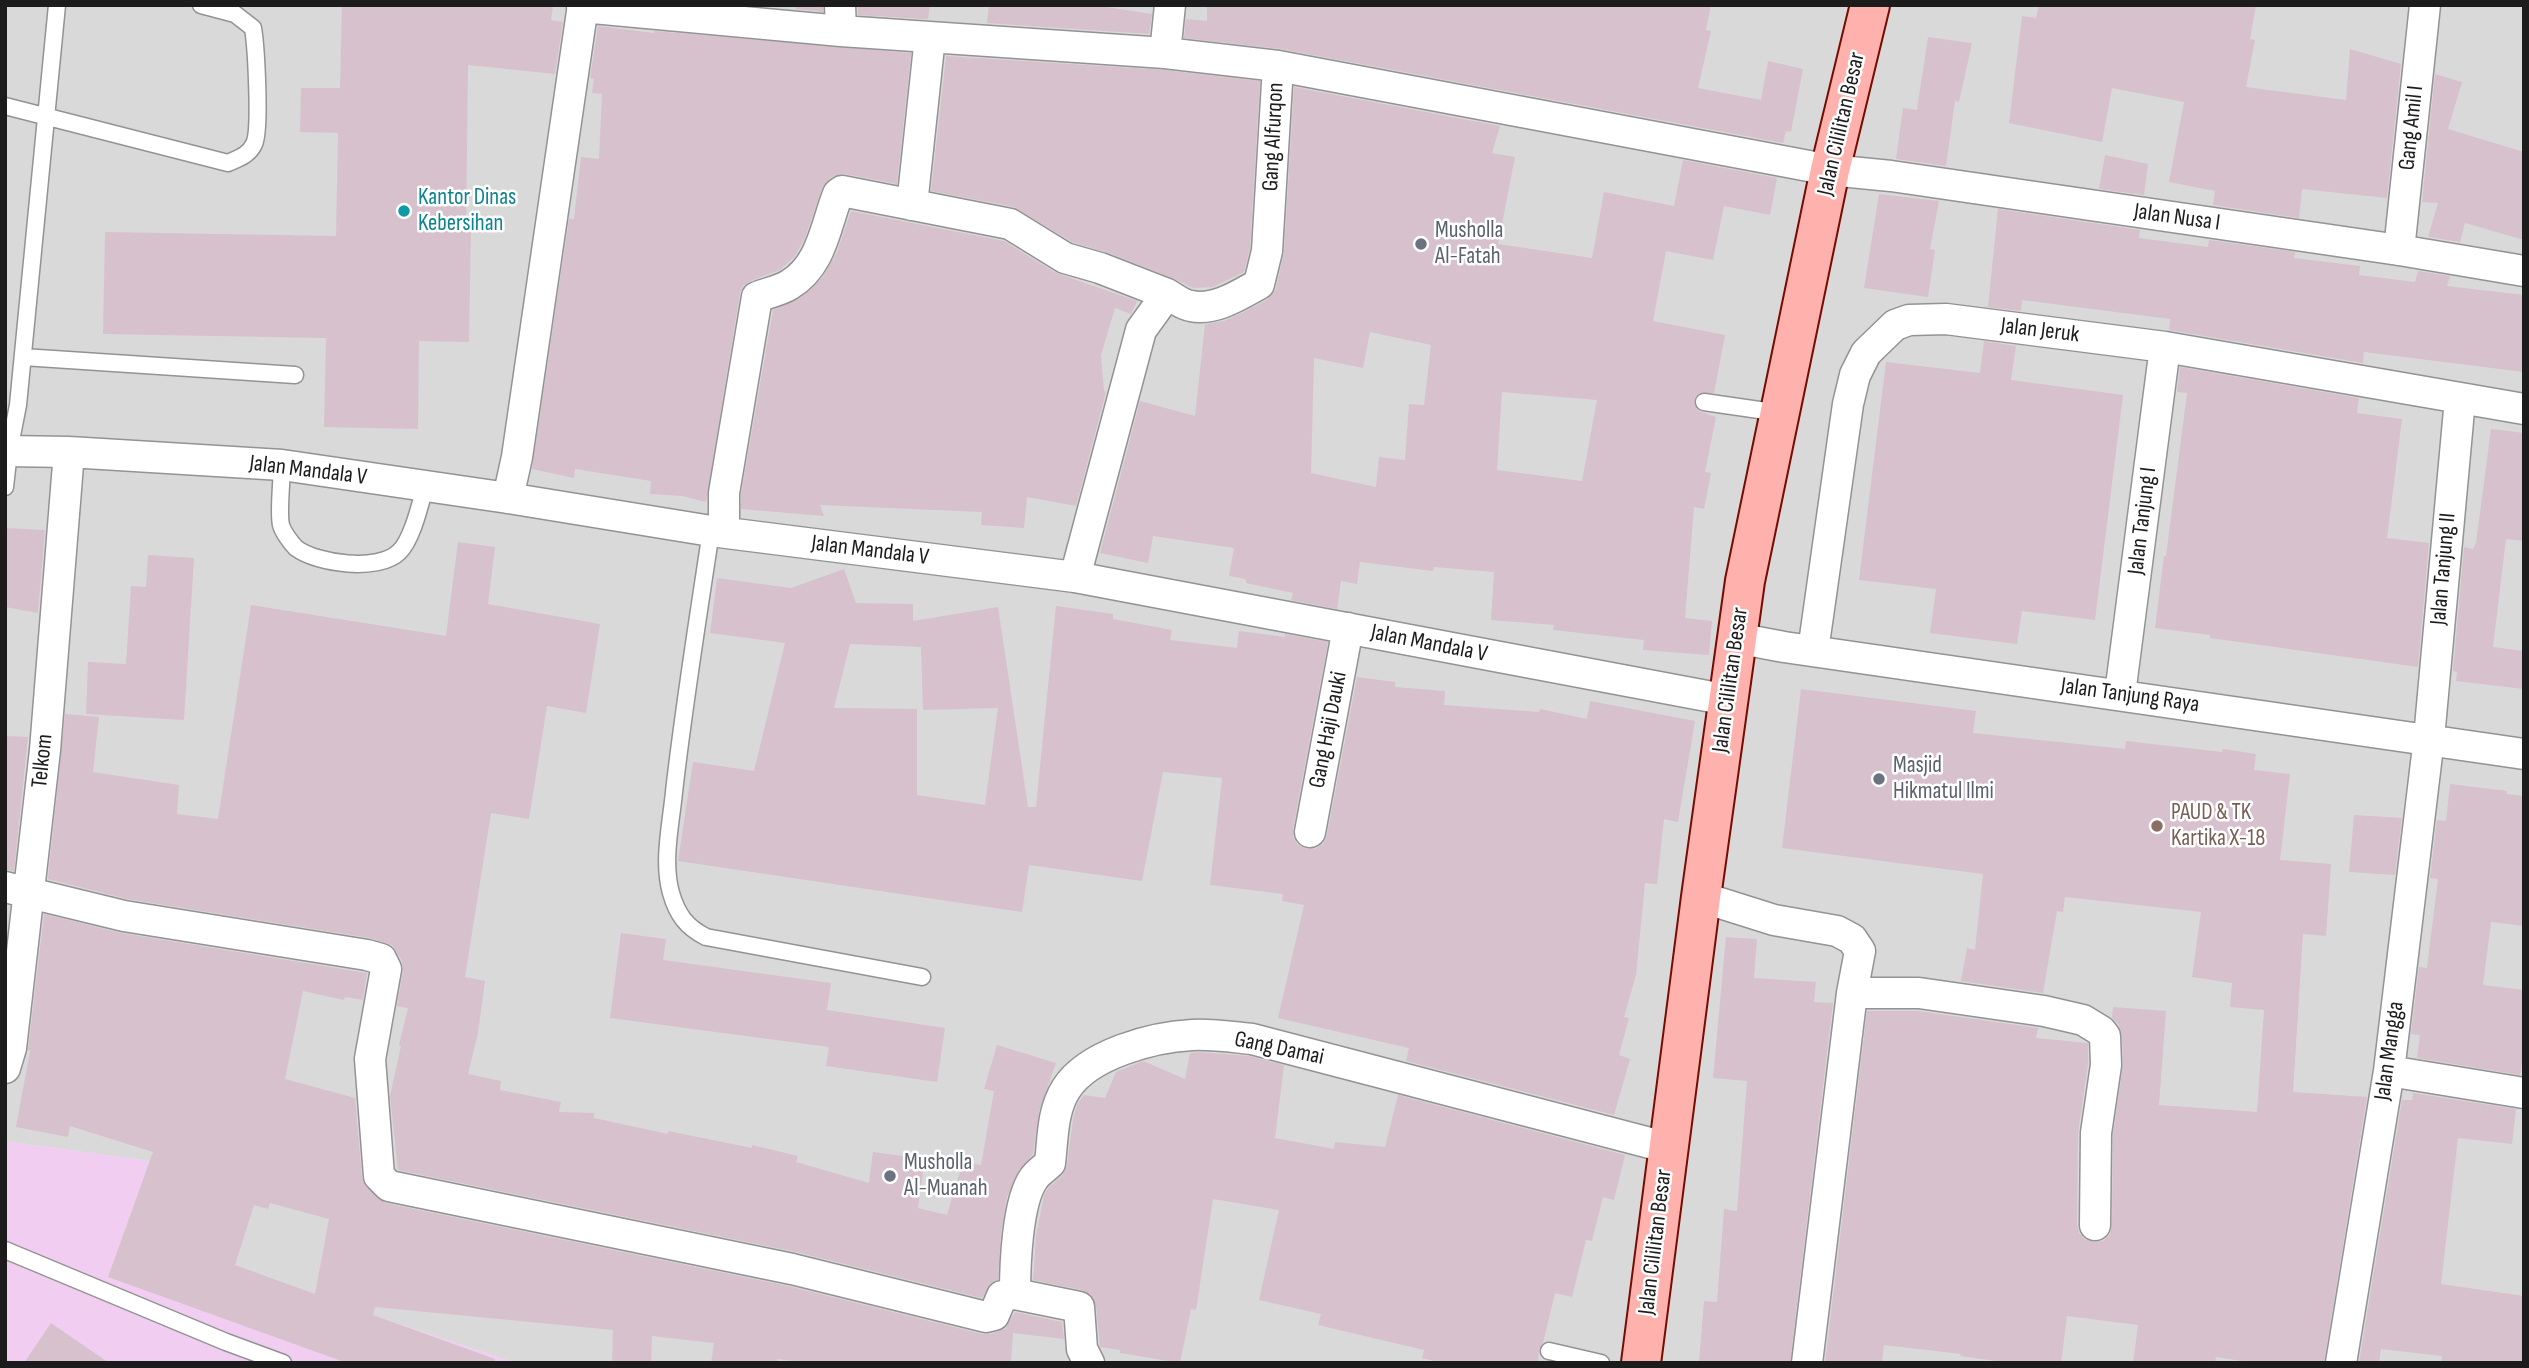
<!DOCTYPE html>
<style>
body{margin:0}
#map{position:relative;width:2529px;height:1368px;overflow:hidden;background:#efe1e5;font-family:"Sofia Sans Condensed",sans-serif}
canvas{display:block}
.frame{position:absolute;inset:0;border:7px solid #1c1c1c;pointer-events:none}
</style>
<div id="map">
<canvas width="2529" height="1368"></canvas>
<div class="frame"></div>
</div>
<script>
const g = document.querySelector('canvas').getContext('2d');
g.lineJoin = 'round';
function paint(path, color) {
  g.fillStyle = color;
  g.fill(path, 'evenodd');
}
function trace(path, color, width, dash) {
  g.strokeStyle = color;
  g.lineWidth = width;
  g.lineCap = dash ? 'butt' : 'round';
  g.setLineDash(dash || []);
  g.stroke(path);
}
function drawText(font, color, halo, rows, align = 'center') {
  g.font = font + ' "Sofia Sans Condensed",sans-serif';
  g.lineWidth = 5;
  g.setLineDash([]);
  g.textBaseline = 'middle';
  g.strokeStyle = halo;
  g.fillStyle = color;
  for (const [text, x, y, turn = 0] of rows) {
    g.save();
    g.translate(x, y);
    g.rotate((+turn || 0) * Math.PI / 180);
    g.textAlign = isNaN(turn) ? turn : align;
    if (halo) g.strokeText(text, 0, 0);
    g.fillText(text, 0, 0);
    g.restore();
  }
}
paint(new Path2D(`
 M5,5H2524V1363H516L124,1232L149,1161L5,1141Z`), '#dad9da');
paint(new Path2D(`
 M5,1141L150,1161L124,1232L516,1363H5Z`), '#f1cef1');
paint(new Path2D(`
 M342,5H553L551,20L563,22L555,74L468,65L466,229H471L469,342L419,341L418,429L324,427L326,338L103,334L105,232L336,236L338,133L300,132L301,88H340Z
 M796,5H823V12L796,9Z
 M858,5H930L928,19L858,15Z
 M989,5H1093L1152,14L1149,34L987,23Z
 M1207,5H1711L1706,30L1711,31L1698,88L1761,100L1768,61L1803,69L1791,132L1786,131L1783,143L1281,49L1184,38L1186,19L1207,21Z
 M2039,5H2256L2250,39L2255,40L2246,87L2346,100L2350,49L2401,64L2387,198L2302,189L2299,218L2213,205L2215,191L2169,182L2184,102L2112,88L2102,142L2009,123L2022,16L2036,18Z
 M598,26L654,33V31L911,53L897,184L845,174L831,177L822,188L805,238L795,256L780,270L750,281L743,286L740,293L706,502L682,496L650,494L651,481L575,469L574,478L532,469L569,219H574L581,157L599,159L602,94L592,93L594,79L590,78Z
 M1928,37L1972,43L1959,102L1955,101L1946,166L1896,159L1903,108L1917,110Z
 M946,56L1163,70L1260,81L1250,248L1244,272L1213,287L1193,288L1173,278L1106,252L1072,242L1014,207L931,191Z
 M2435,74L2462,82L2448,129L2524,152V240L2465,223L2460,242L2428,237L2438,203L2422,202Z
 M1294,87L1500,126L1492,153L1515,157L1498,244L1592,258L1604,192L1674,206L1683,160L1777,178L1770,215L1724,206L1713,260L1666,251L1653,321L1725,335L1714,393H1700L1694,401L1698,411L1716,417L1705,472L1711,473L1704,509L1694,507L1685,618L1712,621L1709,655L1643,650L1644,640L1553,630L1554,625L1491,620L1494,572L1434,567L1433,571L1360,562L1357,584L1341,581L1337,609L1291,600L1293,593L1246,583V579L1229,576L1234,548L1153,536L1148,563L1100,553L1140,401L1195,416L1205,324L1224,321L1242,313L1268,299L1276,289L1284,252ZM1370,332L1431,345L1424,405L1409,404L1405,460L1379,457L1376,487L1311,473L1314,358L1363,368ZM1502,392L1597,400L1582,481L1497,470Z
 M2105,155L2148,164L2144,195L2099,189Z
 M1879,194L1939,201L1930,249L1935,250L1928,297L1864,288Z
 M1998,209L2140,230L2139,238L2208,247L2209,240L2295,252L2294,258L2360,266L2359,275L2415,282L2418,271L2450,276L2447,286L2524,295V372L2364,352L2363,363L2169,330L2170,319L2022,300L2021,311L1988,307Z
 M851,211L1004,241L1056,273L1137,301L1131,314L1115,308L1101,355L1104,391L1106,392L1076,506L1027,497L1024,528L981,525L982,512L820,505L824,516L741,509V494L773,310L799,299L822,278L837,252Z
 M1984,341L2016,346L2011,380L2123,395L2095,620L2022,611L2017,644L1930,633L1936,589L1859,580L1886,362L1980,373Z
 M2180,367L2359,398L2357,413L2402,419L2387,538L2429,543L2418,667L2210,638V635L2155,628L2164,556H2166L2187,393L2177,392Z
 M2491,429L2524,433V541L2506,539L2493,647L2524,651V689L2456,681L2457,672L2453,671L2464,547L2473,549L2476,543Z
 M5,528L45,530L38,613L5,607Z
 M458,542L495,547L488,604L600,624L586,713L547,706L529,819L491,813L465,977L485,981L478,1033L468,1074L501,1081L500,1090L561,1102L559,1112L594,1113V1118L668,1134V1131L752,1148V1145L798,1156L796,1162L869,1183L873,1152L925,1159L918,1208L947,1215L963,1162L981,1165L994,1091L984,1089L997,1045L1056,1063L1039,1111L1033,1154L1019,1170L1007,1197L1001,1232L998,1279L991,1283L982,1298L796,1252L398,1170L390,1096L401,1046L399,1045L408,1008L397,1006L403,971L402,961L392,945L370,938L127,899L48,879L65,714L99,717L93,772L179,785L177,814L218,819L251,605L446,636Z
 M148,555L194,558L184,720L86,714L88,662L126,664L131,586L146,587Z
 M844,569L856,603L913,604V621L998,607L1028,807H1036L1056,606L1113,614V619L1172,630L1170,640L1237,648L1239,631L1285,637V634L1328,642L1293,829V837L1298,845L1307,849H1315L1323,844L1327,835L1357,677L1395,682V687L1445,691L1444,705L1539,712L1540,709L1587,719L1590,701L1695,721L1678,822L1664,819L1657,884L1645,883L1636,975L1624,1017L1629,1018L1619,1055L1630,1059L1614,1115L1406,1061L1409,1048L1278,1018L1304,905L1282,901L1283,894L1210,885L1222,778L1163,772L1142,881L1029,865L1022,912L678,861L693,762L754,771L785,643L710,633L717,578L791,588ZM850,644L921,647L923,710L998,708L985,805L917,795V709L834,708Z
 M1801,689L1976,711L1973,733L2125,749L2126,741L2222,752L2223,749L2256,754L2254,770L2290,774L2280,860L2331,864L2326,936L2303,934L2293,1092L2367,1097L2324,1363H2255L2216,1357L2215,1363H2133L2138,1325L2067,1316L2061,1363H2010L1960,1356L1961,1354L1884,1345L1882,1363H1825L1867,1011H1918L2038,1028L2036,1038L2088,1043V1064L2078,1133L2077,1225L2079,1233L2086,1240L2095,1242L2103,1241L2110,1234L2112,1225L2113,1134L2123,1065L2122,1035L2119,1025L2112,1018L2113,1007L2166,1011L2159,1105L2257,1112L2264,1010L2230,1007L2232,983L2192,977L2201,912L2065,897L2063,912L2057,911L2043,993L1961,981L1967,948L1975,950L1983,874L1782,848Z
 M5,736L28,737L14,871L5,870Z
 M2450,784L2507,791V794L2524,796V926L2491,922L2483,985L2524,990V1048L2520,1075L2417,1058L2420,1035L2411,1034L2419,967L2427,968L2438,879L2430,878L2437,820L2446,821Z
 M2354,815L2402,818L2395,875L2349,872Z
 M44,914L121,933L367,973L363,1000L345,997L344,1000L303,991L285,1079L355,1098L362,1178L367,1188L385,1203L788,1286L982,1334H990L1005,1329L1015,1312L1062,1322L1064,1339L1013,1333L1011,1363H810L777,1359V1363H711L714,1343L652,1336L651,1363H612L613,1330L375,1307L373,1315L495,1359V1363H347L108,1277L153,1152L70,1126L68,1137L16,1127L30,1051L28,1050ZM270,1203L329,1219L315,1294L235,1265L254,1205L268,1209Z
 M621,933L666,939L663,960L831,983L827,1010L945,1028L937,1082L826,1066L829,1047L610,1018Z
 M1726,937L1757,939L1754,978L1816,982L1814,1002L1833,1003L1790,1363H1699L1704,1301L1717,1302L1724,1209L1737,1211L1747,1081L1713,1078Z
 M1200,1052L1249,1056L1284,1065L1275,1138L1334,1149L1335,1142L1385,1147L1398,1095L1625,1155L1614,1200L1603,1197L1592,1241L1586,1240L1572,1297L1555,1293L1543,1343L1539,1348L1538,1363H1442L1422,1358L1424,1350L1318,1325L1321,1314L1259,1300L1279,1210L1213,1199L1196,1310L1191,1309L1180,1363L1120,1353V1350L1100,1347L1096,1306L1091,1295L1082,1290L1033,1280L1036,1236L1044,1195L1049,1187L1062,1176L1067,1166L1073,1119L1077,1105L1084,1095L1105,1098L1116,1072L1143,1061L1185,1079L1190,1053Z
 M2413,1093L2516,1109L2512,1144L2458,1138L2441,1284L2524,1296V1363H2441L2442,1356L2381,1349L2379,1363H2359L2402,1100H2412Z
 M51,1323L109,1363H24Z`), '#d6c1cd');
const lane = new Path2D(`
 M5,106L228,163C239,158 249,155 254,144C261,130 256,46 253,28L235,14L201,5
 M23,357L295,375
 M1704,402L1780,413
 M282,465C282,479 278,513 281,525C283,532 291,543 296,548C317,564 379,572 399,552C412,540 420,505 425,487
 M5,487L9,451L18,405L57,5
 M711,531C698,618 684,704 674,792C671,824 662,861 671,893C677,914 686,927 706,937L922,977
 M5,1250L226,1342L283,1363
 M1549,1351L1601,1363`);
const street = new Path2D(`
 M840,5L841,31
 M582,7L841,31L1165,53L1278,66L1830,170L1891,176L2399,250L2524,271
 M1165,53L1170,5
 M912,205L930,37
 M2399,250L2425,5
 M5,451L69,452L282,465L508,498L711,531L1075,577L1728,700
 M508,498L517,457L583,5
 M724,532V493L757,297C767,293 779,291 789,285C822,265 825,227 838,194L842,191L1010,224L1065,258L1100,268L1167,294
 M1075,577L1141,330L1167,294C1174,298 1183,305 1191,306C1215,311 1239,295 1259,284L1267,251L1278,66
 M1736,638L1784,647L2524,754
 M1813,651L1848,404L1855,375L1866,353L1895,325L1909,320L1946,319L2165,347L2524,409
 M2120,694L2165,347
 M1310,832L1348,628
 M5,887L124,916L367,955L381,959L386,969L370,1059L379,1176L389,1186L792,1269L986,1317L994,1315L1002,1296L1015,1294L1079,1307L1082,1349L1089,1363
 M1701,897L1774,920L1837,931L1852,939L1860,951L1852,993L1807,1363
 M1852,993H1919L2044,1011L2083,1020L2101,1031L2105,1036L2106,1065L2096,1133L2095,1225
 M5,1068L11,1048L45,750L69,452
 M2389,1071L2524,1093
 M1015,1294C1015,1266 1017,1201 1034,1178C1038,1172 1045,1168 1050,1163C1053,1138 1052,1111 1066,1089C1088,1054 1153,1037 1192,1035C1212,1034 1232,1037 1252,1039L1669,1148
 M2341,1363L2389,1071L2429,738L2460,399`);
const secondary = new Path2D(`
 M1641,1363L1701,897L1745,581L1830,170L1870,5`);
trace(lane, '#939393', 19);
trace(street, '#939393', 33);
trace(secondary, '#760b00', 42);
trace(lane, '#fff', 16);
trace(street, '#fff', 30);
trace(secondary, '#ffb1ae', 38);
for (const [x, y, r, color] of [
 [404,211,7,"#0f9aa8"],
 [1421,244,7,"#6b7280"],
 [1879,779,7,"#6b7280"],
 [2157,826,7,"#8d6e63"],
 [890,1176,7,"#6b7280"]
]) {
  const dot = new Path2D();
  dot.arc(x, y, r, 0, 2 * Math.PI);
  g.fillStyle = color;
  g.fill(dot);
  trace(dot, '#fff', 2.5);
}
drawText('23px', '#1c1c1c', '#fff', [
 ["Jalan Cililitan Besar",1842,124,-77],
 ["Gang Amil I",2412,128,-84],
 ["Gang Alfurqon",1274,137,-87],
 ["Jalan Nusa I",2177,218,8],
 ["Jalan Jeruk",2040,331,7],
 ["Jalan Mandala V",308,471,7],
 ["Jalan Tanjung I",2143,521,-83],
 ["Jalan Mandala V",870,551,7],
 ["Jalan Tanjung II",2444,569,-85],
 ["Jalan Mandala V",1429,644,11],
 ["Jalan Cililitan Besar",1731,680,-82],
 ["Jalan Tanjung Raya",2130,696,8],
 ["Gang Haji Dauki",1329,730,-79],
 ["Telkom",43,761,-84],
 ["Gang Damai",1279,1049,12],
 ["Jalan Mangga",2390,1051,-82],
 ["Jalan Cililitan Besar",1656,1242,-83]
]);
drawText('23px', '#0d838f', '#fff', [
 ["Kantor Dinas",418,198],
 ["Kebersihan",418,224]
], 'left');
drawText('23px', '#5b616d', '#fff', [
 ["Musholla",1435,231],
 ["Al-Fatah",1435,257],
 ["Masjid",1893,766],
 ["Hikmatul Ilmi",1893,792],
 ["Musholla",904,1163],
 ["Al-Muanah",904,1189]
], 'left');
drawText('23px', '#785e54', '#fff', [
 ["PAUD & TK",2171,813],
 ["Kartika X-18",2171,839]
], 'left');
</script>
